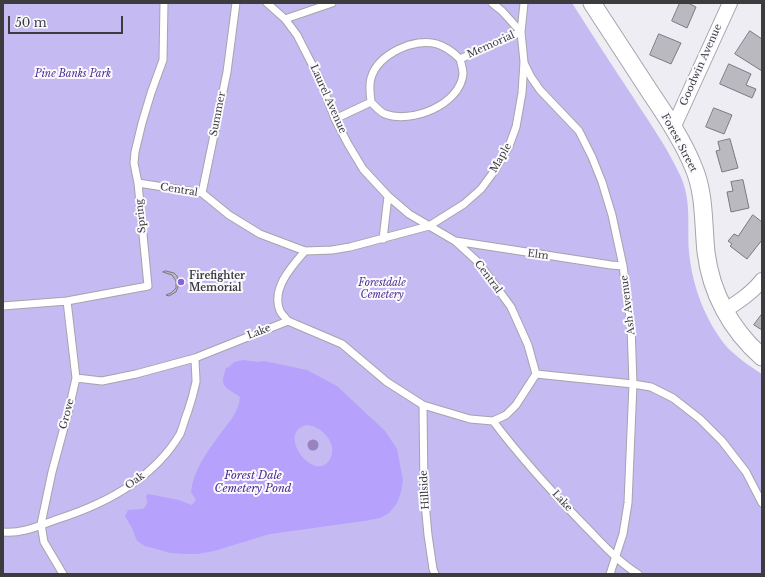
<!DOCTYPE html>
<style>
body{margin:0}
#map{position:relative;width:765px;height:577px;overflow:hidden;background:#eeedf4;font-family:"Libre Baskerville",serif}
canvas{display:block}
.frame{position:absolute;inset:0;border:4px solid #3c3c3f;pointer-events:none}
.scale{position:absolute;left:8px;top:16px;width:115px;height:18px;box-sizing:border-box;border:2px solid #3c3c3f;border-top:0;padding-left:5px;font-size:12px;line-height:14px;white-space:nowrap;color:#3c3c3f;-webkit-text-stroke:3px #fbfbff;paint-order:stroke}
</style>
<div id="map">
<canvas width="765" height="577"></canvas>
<div class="frame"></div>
<div class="scale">50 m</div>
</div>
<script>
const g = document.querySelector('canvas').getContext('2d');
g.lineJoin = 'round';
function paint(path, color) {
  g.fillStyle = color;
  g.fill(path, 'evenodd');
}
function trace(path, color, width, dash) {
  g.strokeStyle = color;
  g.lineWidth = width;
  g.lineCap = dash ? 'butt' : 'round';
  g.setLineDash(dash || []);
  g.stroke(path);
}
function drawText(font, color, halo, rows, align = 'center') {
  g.font = font + ' "Libre Baskerville",serif';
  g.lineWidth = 4;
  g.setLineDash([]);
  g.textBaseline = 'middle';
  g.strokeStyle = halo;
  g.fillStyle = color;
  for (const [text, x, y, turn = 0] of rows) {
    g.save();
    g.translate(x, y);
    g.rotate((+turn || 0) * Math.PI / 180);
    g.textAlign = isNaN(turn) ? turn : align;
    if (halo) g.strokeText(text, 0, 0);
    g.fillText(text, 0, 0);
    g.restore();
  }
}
paint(new Path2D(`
 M3,3H572C592,34 612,66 633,97C649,122 667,147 680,175C692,201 687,224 689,252C692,285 705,320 726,346C734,355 752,368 762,374V574H3Z`), '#c5baf1');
paint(new Path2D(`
 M243,360L258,362L264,361L307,370L337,386L385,431L397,449L403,480L401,492L397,503L389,513L380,518L364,521L270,534L214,551L197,554H185L171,553L145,546L137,541L132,528L125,516L128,510L143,509C148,504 148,502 146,496L148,494L179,500L192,505L196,500L191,492C193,472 206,453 218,437C227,424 239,413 240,397C225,386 219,388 226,368L229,367L234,362ZM306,425C321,425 339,444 330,459C316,485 275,434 306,425Z`), '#b6a1fc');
const building = new Path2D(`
 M680,3H688L696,7L687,28L672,21Z
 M750,31L762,39V71L735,54Z
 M659,34L681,43L671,64L650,55Z
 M729,64L751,74L746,85L756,89L752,98L720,84Z
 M714,108L732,115L724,134L706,127Z
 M730,139L738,168L722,172L716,151L720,150L718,142Z
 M743,180L749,208L731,212L727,192L733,191L731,182Z
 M753,215L762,222V240L747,259L730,246L732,244L728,241L734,234L738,236Z
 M166,271L174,273L177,276L179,284L176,292L169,296L166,295L171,293L176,288V281L172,275L163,272Z
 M762,314V330L754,325Z`);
paint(building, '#bab9c0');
trace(building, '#7a7980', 1);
const service = new Path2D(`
 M267,3L285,19L297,35L320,80L335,119L348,144L363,169L388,196L383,239
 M492,3L502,11L521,32
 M285,19L332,3
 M524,63L531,77L540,90L579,131L592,157L602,182L612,215L623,266L631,326L633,384L628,503L623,534L610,574
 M371,102C375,106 380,112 385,114C411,124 460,105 463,74C463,69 461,63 460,59
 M335,119L371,102C370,94 369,85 371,78C378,54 415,37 437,44C447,47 453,52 460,59L521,32
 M138,183L202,193L229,215L260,234L305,251L332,250L350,247L429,226L464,204L481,189L495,170L509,146L516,127L522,93L524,62L521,32L524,3
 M202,193L227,72L236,3
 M388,196L409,214L455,241L478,262L511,307L528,345L536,374
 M455,241L611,265L623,266
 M3,306L67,301L148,286L138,183L134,163L135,152L142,123L151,93L163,60L164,3
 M288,321C286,318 282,315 280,311C271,289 291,267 305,251
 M536,374L633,384L651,387L673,398L700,419L722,441L746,472L762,503
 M76,378L102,381L136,374L195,358L288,321L342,344L387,382L423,405L470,419L493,421L506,415L516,405L536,374
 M423,405L424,492L428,535L433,569L435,574
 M493,421C521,458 552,492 584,525C601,542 617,561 638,574
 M3,532C23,534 40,525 58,519C105,504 154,478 180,434C183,427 185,418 188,411C191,402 194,391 196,382C196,374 195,365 195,358
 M63,574L44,542L41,524L52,472L69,409L76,378L67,301`);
const minor = new Path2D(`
 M673,128L730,3
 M724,311C738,302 752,293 762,280`);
const tertiary = new Path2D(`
 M592,3C612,34 632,64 652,95C667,117 683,141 693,166C705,193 703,223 706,252C711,293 731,330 762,357`);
trace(service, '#a6a4ab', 9);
trace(minor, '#a6a4ab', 16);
trace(tertiary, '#a6a4ab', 19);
trace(service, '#fff', 7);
trace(minor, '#fff', 14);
trace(tertiary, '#fff', 17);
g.fillStyle = '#9883c0';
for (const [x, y] of [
 [313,445]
]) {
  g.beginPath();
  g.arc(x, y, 5.5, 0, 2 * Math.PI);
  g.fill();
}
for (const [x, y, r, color] of [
 [181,282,4,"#8662dd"]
]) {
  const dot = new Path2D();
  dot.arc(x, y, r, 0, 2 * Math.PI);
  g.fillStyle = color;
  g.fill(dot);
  trace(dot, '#fbfbff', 1.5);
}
drawText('10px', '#3c3c3f', '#fbfbff', [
 ["Memorial",491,45,-24],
 ["Goodwin Avenue",701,65,-66],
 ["Laurel Avenue",328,99,66],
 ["Summer",218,114,-79],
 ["Forest Street",679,143,62],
 ["Maple",501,158,-60],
 ["Central",179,190,9],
 ["Spring",141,216,-96],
 ["Elm",538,255,8],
 ["Central",488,277,53],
 ["Ash Avenue",628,305,-97],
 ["Lake",259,332,-21],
 ["Grove",67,414,-75],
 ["Oak",135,481,-36],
 ["Hillside",425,490,-93],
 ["Lake",562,501,47]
]);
drawText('italic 10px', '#512d95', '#fbfbff', [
 ["Pine Banks Park",73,74],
 ["Forestdale",382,283],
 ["Cemetery",382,295]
]);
drawText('bold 10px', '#3c3c3f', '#fbfbff', [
 ["Firefighter",189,276],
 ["Memorial",189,288]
], 'left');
drawText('italic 11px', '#4b278e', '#fbfbff', [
 ["Forest Dale",253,476],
 ["Cemetery Pond",253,489]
]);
</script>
